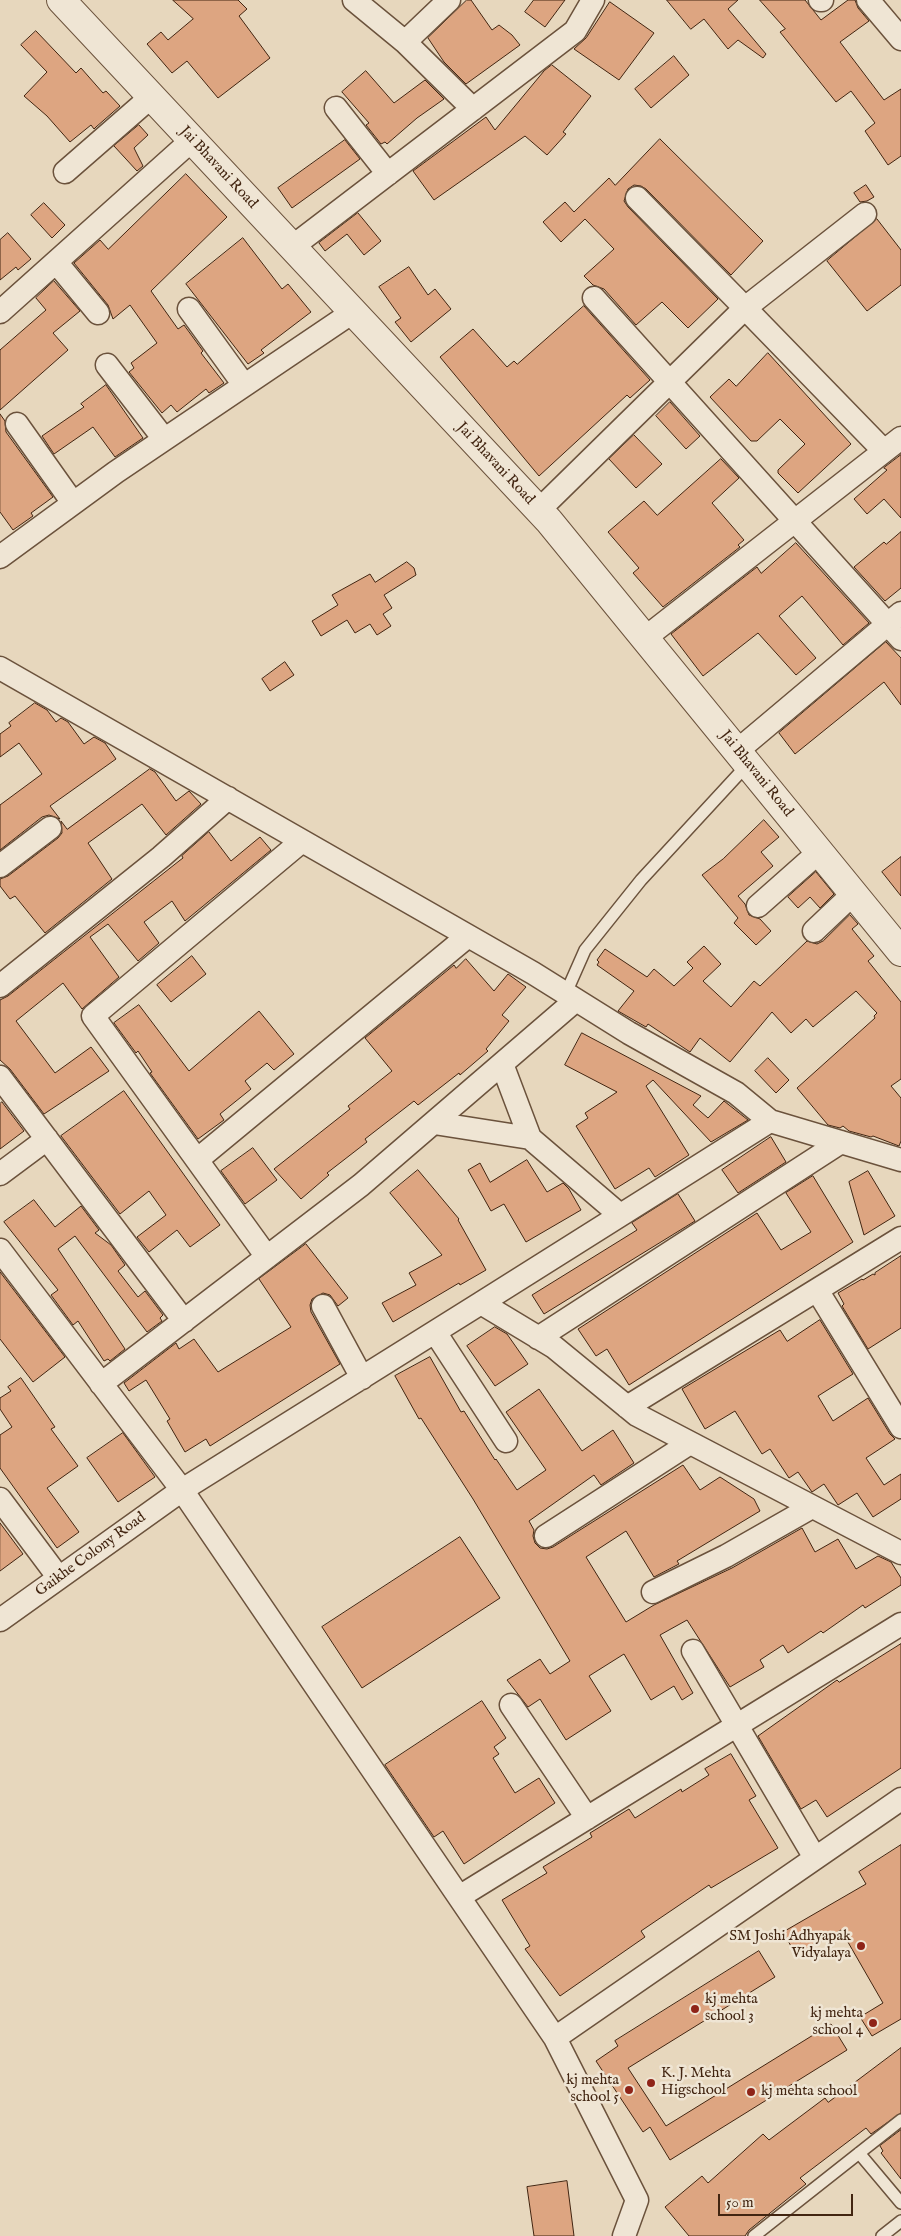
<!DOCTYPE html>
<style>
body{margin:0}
#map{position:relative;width:901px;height:2236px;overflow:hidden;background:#e7d7bd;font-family:"IM FELL English",serif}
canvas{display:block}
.scale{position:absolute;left:718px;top:2194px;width:135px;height:22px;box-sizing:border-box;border:2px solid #422511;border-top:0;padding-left:6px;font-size:15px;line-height:18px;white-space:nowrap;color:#422511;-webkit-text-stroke:4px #efe5d4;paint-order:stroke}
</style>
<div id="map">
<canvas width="901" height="2236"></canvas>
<div class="scale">50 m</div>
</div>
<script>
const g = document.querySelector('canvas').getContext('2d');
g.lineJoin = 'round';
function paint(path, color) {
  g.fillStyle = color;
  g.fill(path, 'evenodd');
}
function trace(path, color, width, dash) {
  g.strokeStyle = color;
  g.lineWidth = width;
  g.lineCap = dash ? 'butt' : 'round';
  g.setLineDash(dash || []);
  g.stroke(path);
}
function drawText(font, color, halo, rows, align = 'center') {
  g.font = font + ' "IM FELL English",serif';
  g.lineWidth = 5;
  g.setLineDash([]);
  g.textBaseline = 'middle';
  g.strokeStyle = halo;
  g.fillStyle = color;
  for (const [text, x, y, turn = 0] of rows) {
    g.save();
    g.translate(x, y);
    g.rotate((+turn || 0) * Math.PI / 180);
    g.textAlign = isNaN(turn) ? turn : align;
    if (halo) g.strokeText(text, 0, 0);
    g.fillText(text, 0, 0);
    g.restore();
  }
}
const building = new Path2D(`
 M173,0H238L247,9L239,16L270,58L218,98L187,61L172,73L147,44L161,32L168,40L193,19Z
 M467,0H471L492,30L499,25L512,35L520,45L466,84L444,62L428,38Z
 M534,0H565L545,27L525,12Z
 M667,0H738L728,9L766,54L763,58L738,40L728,49L704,19L691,29Z
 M760,0H805L821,20L848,0H855L858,8L869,21L840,42L884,100L901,89V156L888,165L865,131L875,123L851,91L836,102L780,32L785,29Z
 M610,2L654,33L619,80L574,49L586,38Z
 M36,31L76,73L81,68L103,93L106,91L120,106L96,127L94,129L91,125L70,142L47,116L24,96L47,72L21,45Z
 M674,56L689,75L651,108L635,89Z
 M552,65L591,96L563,132L566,134L547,155L525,136L434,200L413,171L486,117L495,130L544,71Z
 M366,71L394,103L425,80L444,99L417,118L387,144L385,142L381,144L366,125L369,123L342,92Z
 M139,125L148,135L134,148L143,166L137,171L114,146Z
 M660,139L763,241L731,275L646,189L641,186L634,185L628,189L624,201L628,207L718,299L688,328L662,302L636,325L604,289L593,285L584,276L614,249L585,219L561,242L543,222L565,202L574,212L609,178L615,185Z
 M345,140L360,159L292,208L278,188Z
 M186,174L227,217L151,291L178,329L184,325L203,351L201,353L224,383L209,393L206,389L177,412L171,405L162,413L129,372L134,368L131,363L157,343L130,305L113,319L108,305L74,263L100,240L108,249Z
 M866,185L874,197L867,201L860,202L854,193Z
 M44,203L65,225L52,238L31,215Z
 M358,213L381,241L364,255L347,234L325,251L319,243Z
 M877,219L901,250V285L867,311L827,261Z
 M8,233L31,259L18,270L16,267L0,280V240Z
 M243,238L282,289L288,284L311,312L261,350L264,353L248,364L186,284Z
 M409,267L428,295L435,289L451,309L411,342L395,322L401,318L379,287Z
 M54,281L80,311L53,333L68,350L0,410V350L46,310L36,298Z
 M584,306L650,380L630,398L627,395L539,476L440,357L473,329L507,367L514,361L517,364Z
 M768,353L851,444L798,493L778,473V470L805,444L780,419L757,441H751L710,397L729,379L736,386Z
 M106,385L143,438L115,457L93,427L54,454L42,436L84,407L81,404Z
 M670,402L700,436L686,449L656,416Z
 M0,414L5,421L6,432L53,497L31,513L33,516L13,530L0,512Z
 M634,435L662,464L636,488L609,459Z
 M901,455V518L884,499L867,514L854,499L887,470L884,468Z
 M721,459L739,478L712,503L744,540L738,545L740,547L663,607L633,573L639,568L608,532L644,501L657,515Z
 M901,532V588L885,601L854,567L884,542L886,544Z
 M796,543L869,623L843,645L802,596L779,616L816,658L796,675L758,633L703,676L671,634L757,567L761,573Z
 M407,562L414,568L416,575L384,595L392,608L383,614L391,626L377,635L370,624L355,633L347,620L321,636L312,621L338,605L332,595L370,574L375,582Z
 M886,642L901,658V705L884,682L795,754L779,733Z
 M285,662L294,675L270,691L262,679Z
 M35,703L47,710L56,722L61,718L68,722L84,744L94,737L105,743L116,759L50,806L60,819L49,815L42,817L0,850V805L42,774L19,743L0,757V734L11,726L9,723Z
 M150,769L155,772L176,801L189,791L201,804L166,835L142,804L88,843L112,879L45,933L15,896L10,899L0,886V879L8,876L58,838L62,833L61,821L67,829Z
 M764,820L779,837L761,852L773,866L738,896L745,904L749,915L760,919L771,931L756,945L734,923L738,918L702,875L723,859Z
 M209,832L231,861L260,837L271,850L185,921L172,901L144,922L159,943L138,961L108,924L90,937L119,977L82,1009L63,983L16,1021L55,1073L91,1047L109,1071L44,1114L10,1069L0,1060V1000L8,996L179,861L183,858L182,856Z
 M901,857V896L882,872Z
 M816,872L834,894L820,908L810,897L798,908L788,897Z
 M850,915L858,924L852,929L874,956L868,961L901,1002V1079L891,1086L901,1098V1141L899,1146L873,1136L871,1137L849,1131L843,1126L840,1128L828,1125L797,1088L875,1018L874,1016L877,1013L856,991L813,1027L806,1019L791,1033L772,1012L730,1062L700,1038L690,1052L648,1024L646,1027L618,1011L634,991L597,965L599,962L597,960L605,949L647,977L654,969L674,986L693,968L687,962L704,946L721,964L703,981L731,1007L754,981L760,986L807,941L817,944L823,941Z
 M192,956L206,974L171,1002L157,985Z
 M466,959L494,991L508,974L526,987L502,1015L509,1021L486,1049L488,1051L460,1075L459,1073L418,1105L414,1101L365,1139L367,1142L327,1173L329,1175L301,1199L274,1169L350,1109L348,1106L392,1071L365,1038L454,965L456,968Z
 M139,1005L189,1071L259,1011L294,1054L274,1070L267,1063L245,1081L251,1089L220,1114L224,1120L198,1139L150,1073L152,1072L138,1051L136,1053L114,1023Z
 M582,1033L701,1096L693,1105L708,1118L724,1101L748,1120L711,1142L653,1080L646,1086L689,1155L655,1177L649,1168L615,1189L576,1126L588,1118L585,1113L617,1092L565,1065Z
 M768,1058L789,1080L776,1093L755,1071Z
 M124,1091L220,1225L190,1247L177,1230L149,1252L137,1237L166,1215L149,1191L120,1214L61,1136Z
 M2,1102L24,1131L0,1149V1104Z
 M771,1137L786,1162L738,1193L722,1170Z
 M253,1148L277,1180L245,1204L221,1171Z
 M527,1160L547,1192L563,1183L569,1189L581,1210L526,1242L504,1204L491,1211L468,1170L480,1163L490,1182Z
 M418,1170L459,1219L458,1220L486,1270L460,1285L459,1283L393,1322L382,1303L416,1285L409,1273L442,1255L390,1193Z
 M868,1171L895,1216L864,1235L849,1182Z
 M813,1176L853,1242L629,1385L607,1349L596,1356L578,1329L757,1213L781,1250L811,1232L786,1193Z
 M678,1194L695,1221L544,1314L532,1295L637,1230L632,1223Z
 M34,1200L55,1227L81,1206L99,1230L95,1233L111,1245L125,1265L118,1271L138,1297L145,1291L163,1315L160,1318L162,1321L147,1332L75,1236L58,1249L125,1349L110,1361L108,1359L104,1361L78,1321L73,1325L51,1295L58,1290L4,1222Z
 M306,1244L348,1298L338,1306L330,1295L323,1293L312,1299L310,1305L311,1312L340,1364L210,1446L206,1439L185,1452L167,1421L170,1419L146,1380L129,1391L124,1383L176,1343L179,1349L194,1339L218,1372L291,1327L259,1279Z
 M901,1256V1328L868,1349L842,1306L844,1304L838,1293L862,1279L863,1280L873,1274L875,1275V1273Z
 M0,1272L65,1357L33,1382L0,1339Z
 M820,1320L853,1374L818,1396L833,1421L868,1398L890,1434L895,1439L866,1458L884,1485L901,1474V1499L873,1517L857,1493L838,1505L824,1484L812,1492L798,1472L789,1478L770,1449L762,1454L735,1411L705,1429L682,1389L780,1330L787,1341Z
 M495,1327L507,1334L528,1364L495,1386L467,1346Z
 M430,1357L461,1412L464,1411L495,1460L496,1459L517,1490L546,1470L506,1412L539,1389L582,1451L613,1430L634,1463L601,1485L594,1475L529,1521L534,1530L533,1536L535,1543L540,1548L547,1549L553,1547L683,1465L700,1490L720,1477L754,1499L760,1511L677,1561L679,1564L654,1577L626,1531L586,1557L626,1622L654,1605L732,1568L802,1528L815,1552L838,1539L856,1569L878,1556L891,1562L901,1578V1585L865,1608L863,1605L823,1633L821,1631L788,1653L783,1645L760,1660L764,1667L730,1687L687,1620L660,1635L693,1693L682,1700L674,1686L651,1700L624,1654L589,1676L611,1711L566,1740L540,1699L528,1707L507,1680L540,1659L550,1674L570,1661L473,1499L421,1418L419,1419L395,1376Z
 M21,1378L55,1427L51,1429L78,1466L47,1488L79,1532L57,1548L0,1468V1435L12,1427L0,1409V1398L11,1391L8,1387Z
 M123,1433L155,1477L118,1502L87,1458Z
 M0,1523L23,1554L0,1571Z
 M460,1537L500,1598L362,1688L322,1627Z
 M901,1644V1768L827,1817L816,1800L801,1809L758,1736L837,1680L839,1682Z
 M482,1701L506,1738L494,1747L499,1754L493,1758L515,1793L539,1778L555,1803L464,1864L443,1831L434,1837L385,1765Z
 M731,1754L756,1796L749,1800L778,1848L711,1888L709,1885L641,1931L645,1937L560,1996L525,1949L530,1946L502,1900L547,1873L543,1867L592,1837L590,1833L629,1809L635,1818L681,1789L682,1792L709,1775L705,1769Z
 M901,1845V2019L872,2036L860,2017L883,2003L841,1930L796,1955L783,1932L866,1884L859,1872Z
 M759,1951L775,1977L628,2068L666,2126L831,2024L847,2050L670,2160L650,2127L643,2132L596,2061L618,2046L615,2041Z
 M901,2048V2113L871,2134L866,2128L800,2178L806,2184L749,2230L745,2236H689L665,2207L702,2176L708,2183L763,2134L769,2140L825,2098L828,2102Z
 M901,2130V2179L881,2153L883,2151L880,2146Z
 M567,2181L574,2236H534L527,2187Z`);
paint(building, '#dda581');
trace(building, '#422511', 1);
const service = new Path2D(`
 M566,993L585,950L641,880L748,764
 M859,2153L901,2203
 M754,2236L901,2120
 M882,2236L901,2221`);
const minor = new Path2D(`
 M354,0L405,42L473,109
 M820,0H822
 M868,0L901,39
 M405,42L449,0
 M336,108L388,174
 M65,172L151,97
 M637,198L745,308L865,214
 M292,247L575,31L593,0
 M56,262L98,313
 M594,298L901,639
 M189,309L244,385
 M0,312L192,140
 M107,365L164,439
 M17,424L73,503
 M539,510L745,308L884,451
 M0,557L116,472L353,312
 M645,638L901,438
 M0,668L533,973L629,1033L736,1093L770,1121L901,1160
 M737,751L901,613
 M0,866L50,828
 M758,906L819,852
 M814,931L853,894
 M0,986L161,857L228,798
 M502,1064L530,1138
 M0,1077L184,1321
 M434,1123L530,1138L620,1215
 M197,1160L468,936
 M0,1174L47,1139
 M0,1250L182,1490L0,1620
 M267,1257L93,1016L302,841
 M817,1290L901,1427
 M481,1303L770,1121
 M323,1306L362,1378
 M435,1332L506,1441
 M538,1338L841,1142
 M101,1384L361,1185L576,1000
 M627,1407L901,1238
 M0,1499L59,1578
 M546,1536L690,1443
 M653,1592L726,1556L812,1507
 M693,1651L815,1858
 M511,1705L587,1818
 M459,1897L901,1624
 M555,2038L182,1490L481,1303L554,1347L637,1415L901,1553
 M624,2236L637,2200L555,2038L901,1799`);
const tertiary = new Path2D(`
 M61,0L549,521L901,952`);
trace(service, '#6b523c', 14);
trace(minor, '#6b523c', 25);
trace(tertiary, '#6b523c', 30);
trace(service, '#efe5d4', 11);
trace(minor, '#efe5d4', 22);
trace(tertiary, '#efe5d4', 28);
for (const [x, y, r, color] of [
 [861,1946,5,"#8f2418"],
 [695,2009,5,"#8f2418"],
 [873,2023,5,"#8f2418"],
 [651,2083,5,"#8f2418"],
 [629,2090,5,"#8f2418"],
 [751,2092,5,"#8f2418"]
]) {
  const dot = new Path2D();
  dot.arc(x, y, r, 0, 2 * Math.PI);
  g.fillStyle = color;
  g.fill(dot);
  trace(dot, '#efe5d4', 2);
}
drawText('15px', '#422511', '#efe5d4', [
 ["Jai Bhavani Road",218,168,47],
 ["Jai Bhavani Road",495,464,47],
 ["Jai Bhavani Road",756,774,51],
 ["Gaikhe Colony Road",91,1555,-36]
]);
drawText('15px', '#422511', '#efe5d4', [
 ["SM Joshi Adhyapak",851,1937],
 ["Vidyalaya",851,1954],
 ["kj mehta",705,2000,"left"],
 ["school 3",705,2017,"left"],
 ["kj mehta",863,2014],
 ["school 4",863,2031],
 ["K. J. Mehta",661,2074,"left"],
 ["Higschool",661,2091,"left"],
 ["kj mehta",619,2081],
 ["school 5",619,2098],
 ["kj mehta school",761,2092,"left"]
], 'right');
</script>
